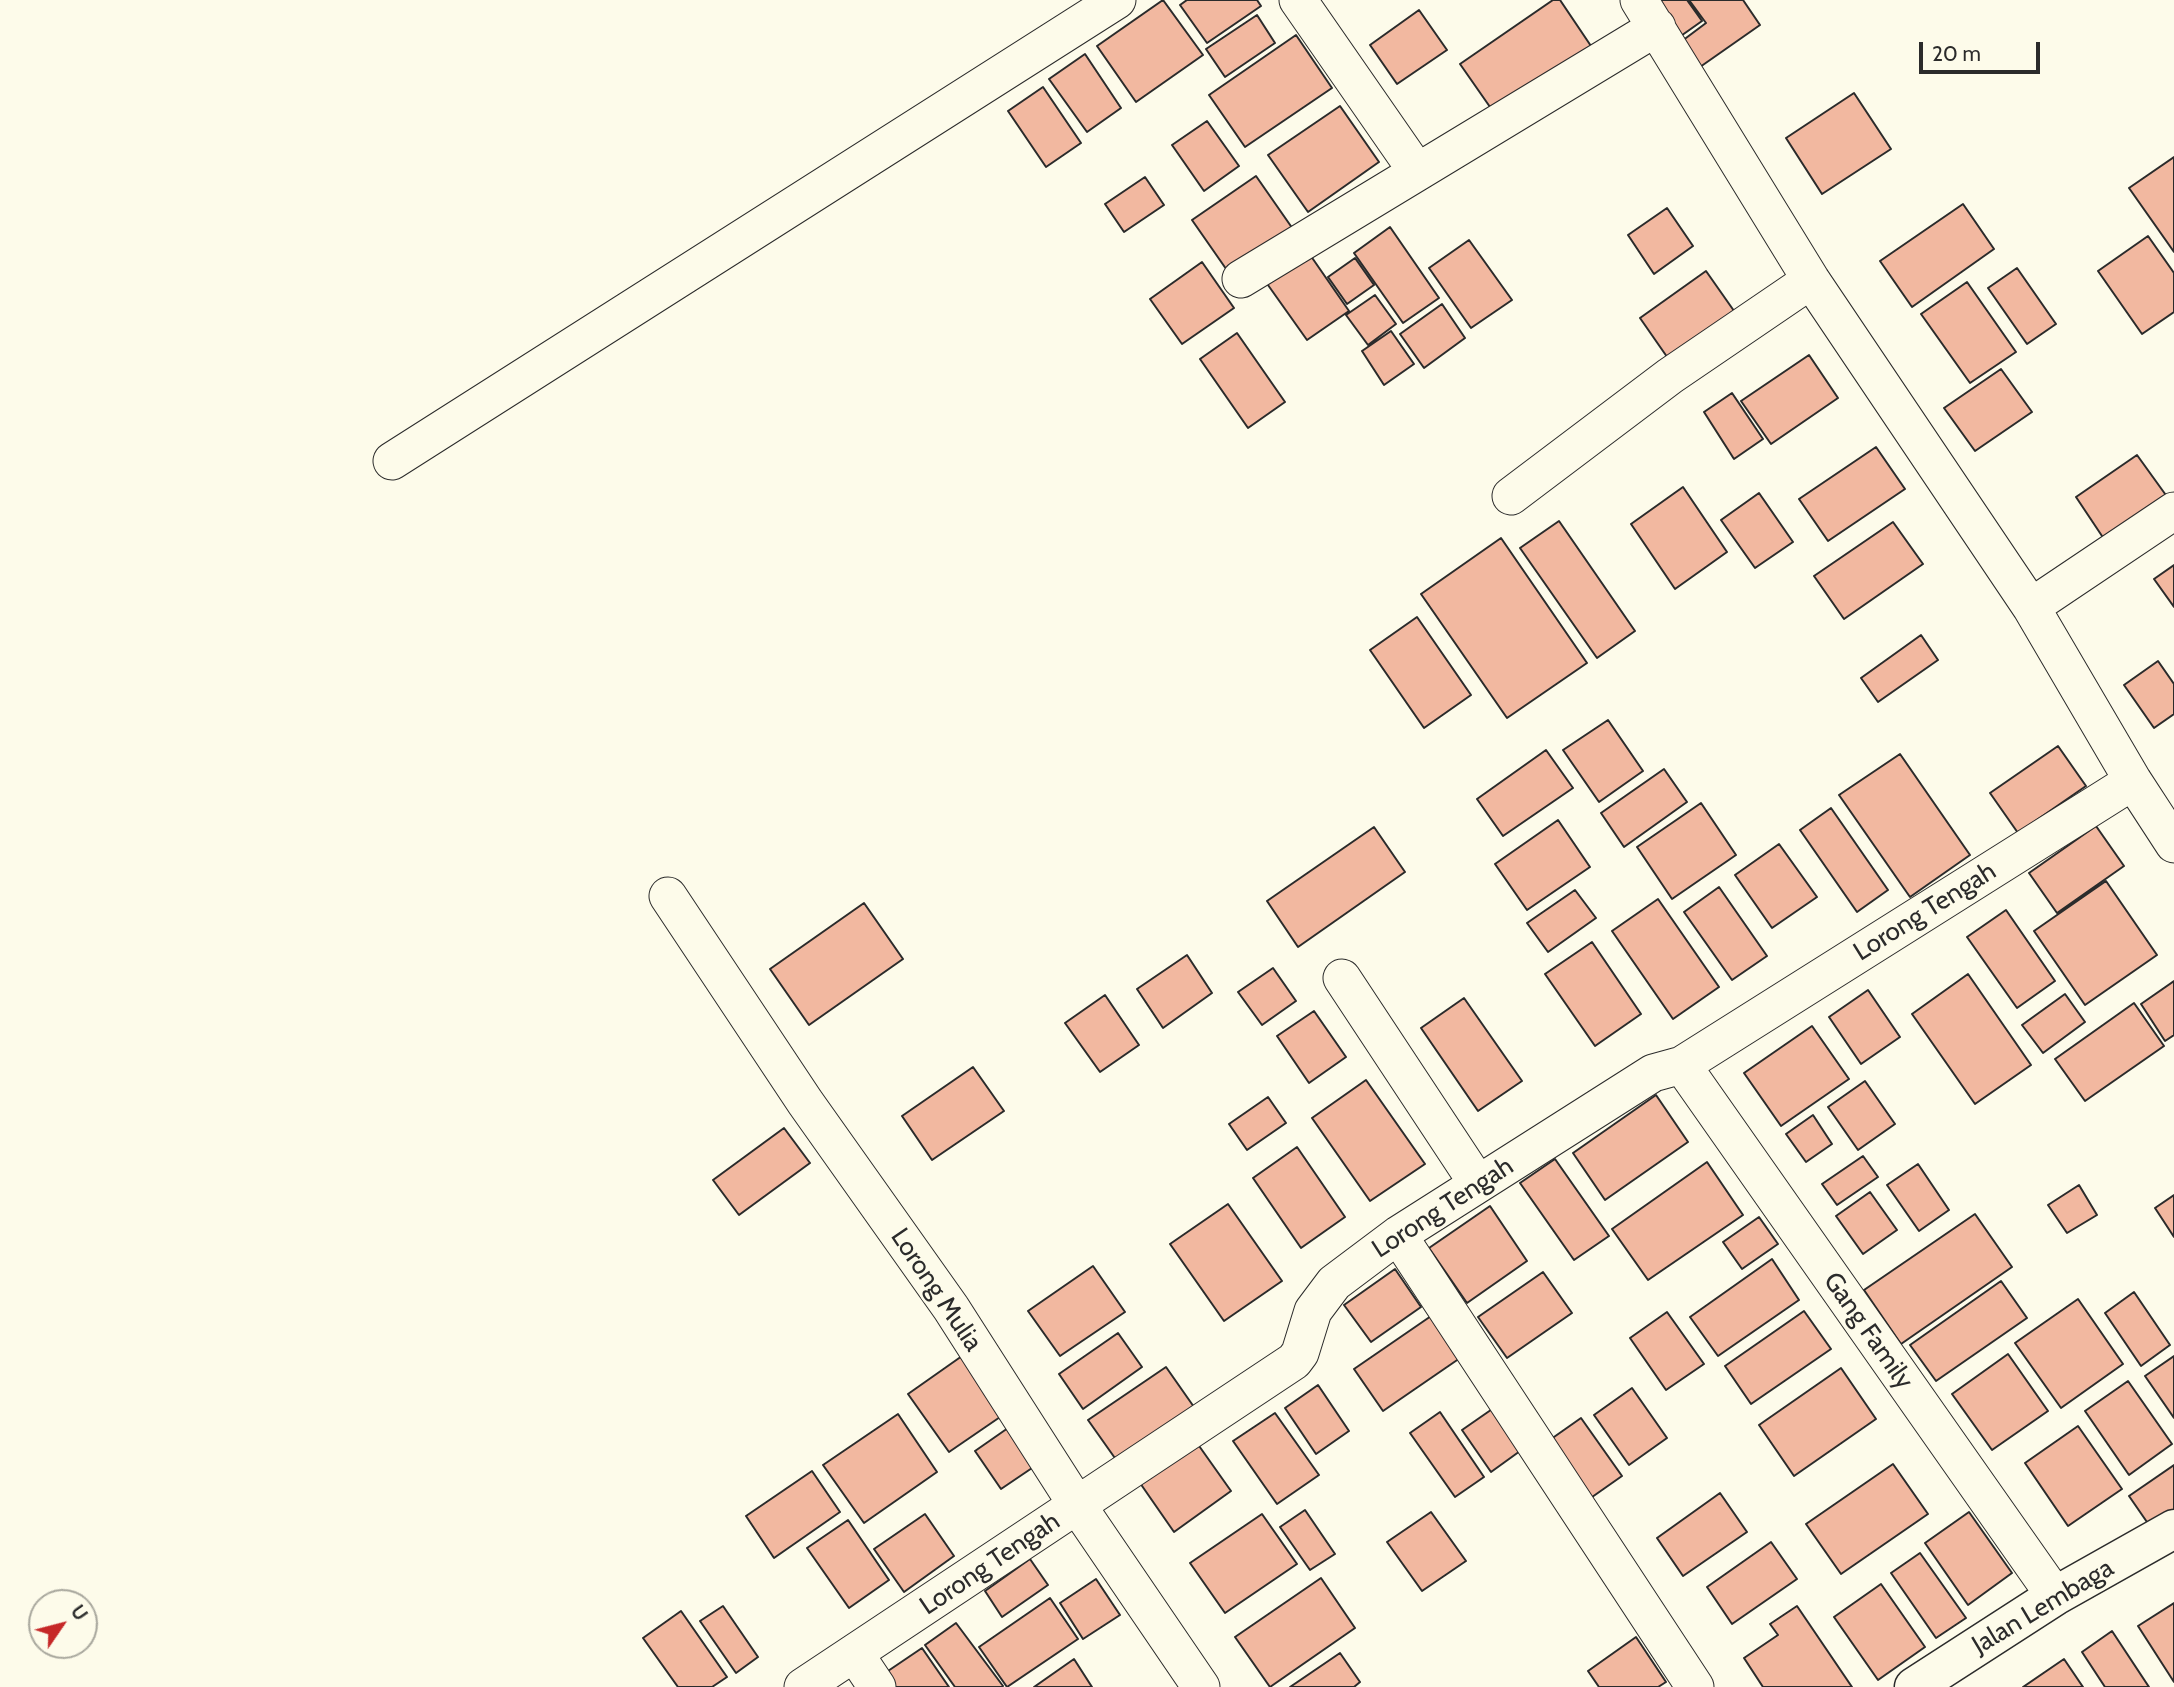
<!DOCTYPE html>
<style>
body{margin:0}
#map{position:relative;width:2174px;height:1687px;overflow:hidden;background:#fdfbea;font-family:Cabin,sans-serif}
canvas{display:block}
.north{position:absolute;left:28px;top:1589px;width:70px;height:70px;box-sizing:border-box;background:#fdfbea;border:2px solid #a9a89e;border-radius:50%;rotate:55deg;font-size:19px;font-weight:700;line-height:28px;text-align:center;color:#2b2b2b}
.north::after{content:'';display:block;margin:auto;width:24px;height:32px;background:#c62828;clip-path:polygon(50% 0,100% 100%,50% 72%,0 100%)}
.scale{position:absolute;left:1919px;top:42px;width:121px;height:32px;box-sizing:border-box;border:4px solid #2b2b2b;border-top:0;padding-left:9px;font-size:21px;line-height:24px;white-space:nowrap;color:#2b2b2b;-webkit-text-stroke:5px #fdfbea;paint-order:stroke}
</style>
<div id="map">
<canvas width="2174" height="1687"></canvas>
<div class="north">U</div>
<div class="scale">20 m</div>
</div>
<script>
const g = document.querySelector('canvas').getContext('2d');
g.lineJoin = 'round';
function paint(path, color) {
  g.fillStyle = color;
  g.fill(path, 'evenodd');
}
function trace(path, color, width, dash) {
  g.strokeStyle = color;
  g.lineWidth = width;
  g.lineCap = dash ? 'butt' : 'round';
  g.setLineDash(dash || []);
  g.stroke(path);
}
function drawText(font, color, halo, rows, align = 'center') {
  g.font = font + ' Cabin,sans-serif';
  g.lineWidth = 5;
  g.setLineDash([]);
  g.textBaseline = 'middle';
  g.strokeStyle = halo;
  g.fillStyle = color;
  for (const [text, x, y, turn = 0] of rows) {
    g.save();
    g.translate(x, y);
    g.rotate((+turn || 0) * Math.PI / 180);
    g.textAlign = isNaN(turn) ? turn : align;
    if (halo) g.strokeText(text, 0, 0);
    g.fillText(text, 0, 0);
    g.restore();
  }
}
const building = new Path2D(`
 M1163,0L1203,55L1136,102L1097,46Z
 M1187,0H1257L1261,6L1207,43L1180,5Z
 M1553,0H1560L1593,49L1497,117L1460,64Z
 M1651,0H1687L1702,21L1678,38Z
 M1689,0H1743L1760,25L1700,67L1682,41L1706,23Z
 M1419,10L1447,50L1397,84L1370,45Z
 M1257,15L1275,43L1225,77L1206,49Z
 M1296,35L1332,88L1245,147L1209,95Z
 M1085,54L1121,108L1087,132L1049,79Z
 M1043,87L1081,143L1046,167L1008,111Z
 M1854,93L1891,149L1822,194L1786,138Z
 M1340,106L1379,162L1308,212L1268,155Z
 M1207,121L1239,166L1204,191L1172,145Z
 M2174,157V252L2129,188Z
 M1256,176L1295,232L1231,276L1192,220Z
 M1145,177L1164,205L1124,232L1105,204Z
 M1963,204L1994,249L1912,307L1880,261Z
 M1667,208L1693,246L1654,274L1628,235Z
 M1390,227L1439,298L1403,323L1354,253Z
 M2148,236L2174,273V312L2142,334L2098,271Z
 M1469,240L1512,300L1471,328L1429,268Z
 M1306,249L1349,311L1307,340L1263,278Z
 M1355,258L1374,285L1347,304L1328,277Z
 M1202,262L1234,308L1182,344L1150,299Z
 M2017,268L2056,324L2027,344L1988,288Z
 M1706,271L1739,318L1672,364L1640,318Z
 M1967,282L2016,352L1970,383L1921,314Z
 M1375,295L1396,324L1368,345L1346,315Z
 M1442,304L1465,338L1424,368L1400,334Z
 M1391,331L1414,364L1384,385L1362,351Z
 M1237,333L1285,402L1248,428L1200,359Z
 M1809,355L1838,398L1771,444L1741,401Z
 M2001,369L2032,412L1975,451L1944,408Z
 M1732,393L1763,439L1734,459L1704,412Z
 M1876,447L1905,489L1828,541L1799,499Z
 M2137,455L2168,498L2106,542L2076,497Z
 M1683,487L1727,552L1675,589L1631,524Z
 M1759,493L1793,542L1755,568L1721,520Z
 M1559,521L1635,631L1597,658L1520,548Z
 M1893,522L1923,564L1844,619L1814,576Z
 M1501,538L1587,663L1507,718L1421,594Z
 M2174,565V607L2154,579Z
 M1417,617L1471,695L1424,728L1370,650Z
 M1921,635L1938,660L1878,702L1861,678Z
 M2158,661L2174,684V714L2154,728L2124,685Z
 M1608,720L1643,771L1599,802L1563,750Z
 M2058,746L2086,786L2018,833L1990,793Z
 M1546,750L1573,788L1503,836L1477,799Z
 M1900,754L1970,855L1910,897L1839,795Z
 M1664,769L1687,802L1624,847L1601,813Z
 M1701,803L1736,855L1672,899L1637,847Z
 M1831,808L1888,890L1857,912L1800,830Z
 M1558,820L1590,867L1527,910L1495,864Z
 M2096,826L2124,866L2057,913L2029,873Z
 M1374,827L1405,872L1298,947L1267,901Z
 M1779,844L1817,897L1772,928L1735,875Z
 M2106,881L2157,955L2085,1005L2034,931Z
 M1719,887L1767,956L1732,980L1684,912Z
 M1575,890L1596,918L1548,952L1527,923Z
 M1658,899L1719,987L1673,1019L1612,931Z
 M864,903L903,959L809,1025L770,969Z
 M2006,910L2055,981L2017,1008L1967,937Z
 M1592,942L1641,1014L1595,1046L1545,974Z
 M1187,955L1212,993L1163,1028L1137,989Z
 M1273,968L1296,1001L1262,1025L1238,992Z
 M1968,974L2031,1065L1975,1104L1912,1014Z
 M2174,981V1035L2165,1041L2141,1004Z
 M1868,990L1900,1037L1861,1064L1829,1017Z
 M2065,994L2085,1022L2043,1053L2022,1025Z
 M1105,995L1139,1045L1100,1072L1065,1023Z
 M1464,998L1522,1081L1478,1111L1421,1028Z
 M2134,1003L2164,1046L2085,1101L2055,1059Z
 M1314,1011L1346,1057L1309,1083L1277,1036Z
 M1812,1026L1849,1079L1781,1126L1744,1073Z
 M973,1067L1004,1111L932,1160L902,1116Z
 M1366,1080L1425,1164L1370,1201L1312,1118Z
 M1865,1081L1895,1124L1858,1150L1828,1107Z
 M1656,1095L1688,1142L1605,1200L1573,1153Z
 M1268,1097L1286,1123L1247,1150L1229,1124Z
 M1813,1115L1832,1144L1806,1162L1786,1134Z
 M784,1128L810,1163L739,1215L713,1180Z
 M1297,1147L1345,1217L1301,1248L1253,1178Z
 M1863,1156L1878,1177L1837,1205L1822,1184Z
 M1555,1159L1609,1236L1574,1260L1520,1183Z
 M1707,1162L1743,1215L1648,1280L1612,1229Z
 M1918,1164L1949,1210L1919,1231L1887,1185Z
 M2079,1185L2097,1215L2067,1233L2048,1205Z
 M1870,1192L1897,1230L1863,1254L1836,1216Z
 M2174,1195V1237L2155,1208Z
 M1228,1204L1282,1281L1224,1321L1170,1244Z
 M1490,1206L1527,1261L1467,1303L1429,1248Z
 M1975,1214L2012,1267L1901,1344L1864,1290Z
 M1759,1217L1778,1244L1742,1269L1723,1242Z
 M1772,1259L1799,1300L1718,1356L1690,1317Z
 M1093,1266L1125,1312L1060,1356L1028,1311Z
 M1395,1269L1421,1307L1371,1342L1344,1305Z
 M1543,1272L1572,1313L1507,1358L1478,1317Z
 M2001,1281L2027,1318L1936,1381L1910,1345Z
 M2134,1292L2170,1345L2141,1366L2105,1313Z
 M2078,1299L2123,1364L2061,1408L2015,1343Z
 M1804,1311L1831,1349L1751,1404L1725,1366Z
 M1667,1312L1704,1364L1666,1390L1630,1338Z
 M1434,1314L1463,1356L1383,1411L1354,1369Z
 M1118,1333L1142,1367L1083,1409L1059,1374Z
 M2008,1354L2048,1411L1992,1450L1952,1394Z
 M962,1356L1003,1415L949,1452L908,1394Z
 M2174,1356V1418L2145,1376Z
 M1166,1367L1194,1407L1117,1461L1088,1420Z
 M1841,1368L1876,1419L1794,1476L1759,1425Z
 M2128,1381L2172,1444L2129,1475L2085,1411Z
 M1318,1385L1349,1431L1316,1454L1285,1408Z
 M1632,1388L1667,1438L1629,1465L1594,1415Z
 M1498,1405L1527,1446L1491,1472L1462,1430Z
 M1440,1412L1484,1477L1455,1497L1410,1433Z
 M1275,1413L1319,1475L1277,1504L1233,1441Z
 M898,1414L937,1472L864,1523L823,1465Z
 M1581,1418L1622,1476L1585,1502L1544,1444Z
 M2078,1426L2122,1489L2068,1526L2025,1463Z
 M1008,1428L1035,1466L1001,1489L975,1451Z
 M1197,1443L1231,1491L1174,1532L1140,1483Z
 M1893,1464L1928,1514L1841,1574L1806,1524Z
 M2174,1465V1527L2158,1538L2129,1496Z
 M812,1471L840,1512L774,1558L746,1516Z
 M1720,1493L1747,1532L1683,1576L1657,1538Z
 M1305,1510L1335,1554L1310,1570L1280,1527Z
 M1431,1512L1466,1561L1422,1591L1387,1542Z
 M1969,1512L2012,1573L1968,1605L1925,1543Z
 M925,1514L954,1556L904,1592L874,1549Z
 M1262,1514L1297,1564L1225,1613L1190,1563Z
 M848,1520L889,1580L849,1608L807,1548Z
 M1771,1542L1797,1579L1732,1624L1707,1587Z
 M1920,1553L1966,1618L1936,1638L1891,1573Z
 M1030,1559L1048,1585L1002,1617L985,1591Z
 M1321,1578L1355,1628L1270,1687L1235,1637Z
 M1096,1579L1120,1615L1083,1639L1060,1603Z
 M1881,1584L1925,1647L1878,1680L1834,1617Z
 M1050,1598L1078,1639L1007,1687L979,1647Z
 M2174,1603V1682L2138,1626Z
 M723,1606L758,1657L736,1673L700,1621Z
 M1797,1606L1852,1687H1763L1744,1658L1778,1635L1770,1624Z
 M681,1611L727,1677L712,1687H678L643,1638Z
 M956,1623L1003,1686L1002,1687H955L925,1645Z
 M2112,1631L2149,1687H2105L2082,1652Z
 M1636,1637L1666,1682L1658,1687H1599L1588,1671Z
 M922,1648L949,1687H895L885,1673Z
 M1340,1653L1360,1682L1354,1687H1290Z
 M1074,1659L1092,1687H1034Z
 M2064,1659L2083,1687H2023Z`);
paint(building, '#f2b8a0');
trace(building, '#2b2b2b', 2);
const street = new Path2D(`
 M1298,0L1416,170
 M1639,0L1811,280L2031,607L2133,781L2174,844
 M1241,279L1657,27
 M392,461L1117,0
 M1511,496L1670,376L1811,280
 M2031,607L2174,511
 M668,896L805,1102L951,1308L1077,1505L1201,1687
 M1342,978L1478,1184
 M1682,1065L2055,1596
 M1398,1235L1695,1687
 M855,1654L877,1687
 M803,1687L1294,1361L1300,1353L1313,1311L1334,1283L1398,1235L1653,1073L1682,1065L2133,781`);
const secondary = new Path2D(`
 M1914,1687L2055,1596L2174,1529`);
trace(street, '#2b2b2b', 39);
trace(secondary, '#2b2b2b', 41);
trace(street, '#fdfbea', 37);
trace(secondary, '#fdfbea', 38);
drawText('26px', '#2b2b2b', '#fdfbea', [
 ["Lorong Tengah",1925,912,-32],
 ["Lorong Tengah",1443,1208,-33],
 ["Lorong Mulia",936,1290,56],
 ["Gang Family",1868,1331,55],
 ["Lorong Tengah",990,1564,-34],
 ["Jalan Lembaga",2043,1607,-31]
]);
</script>
